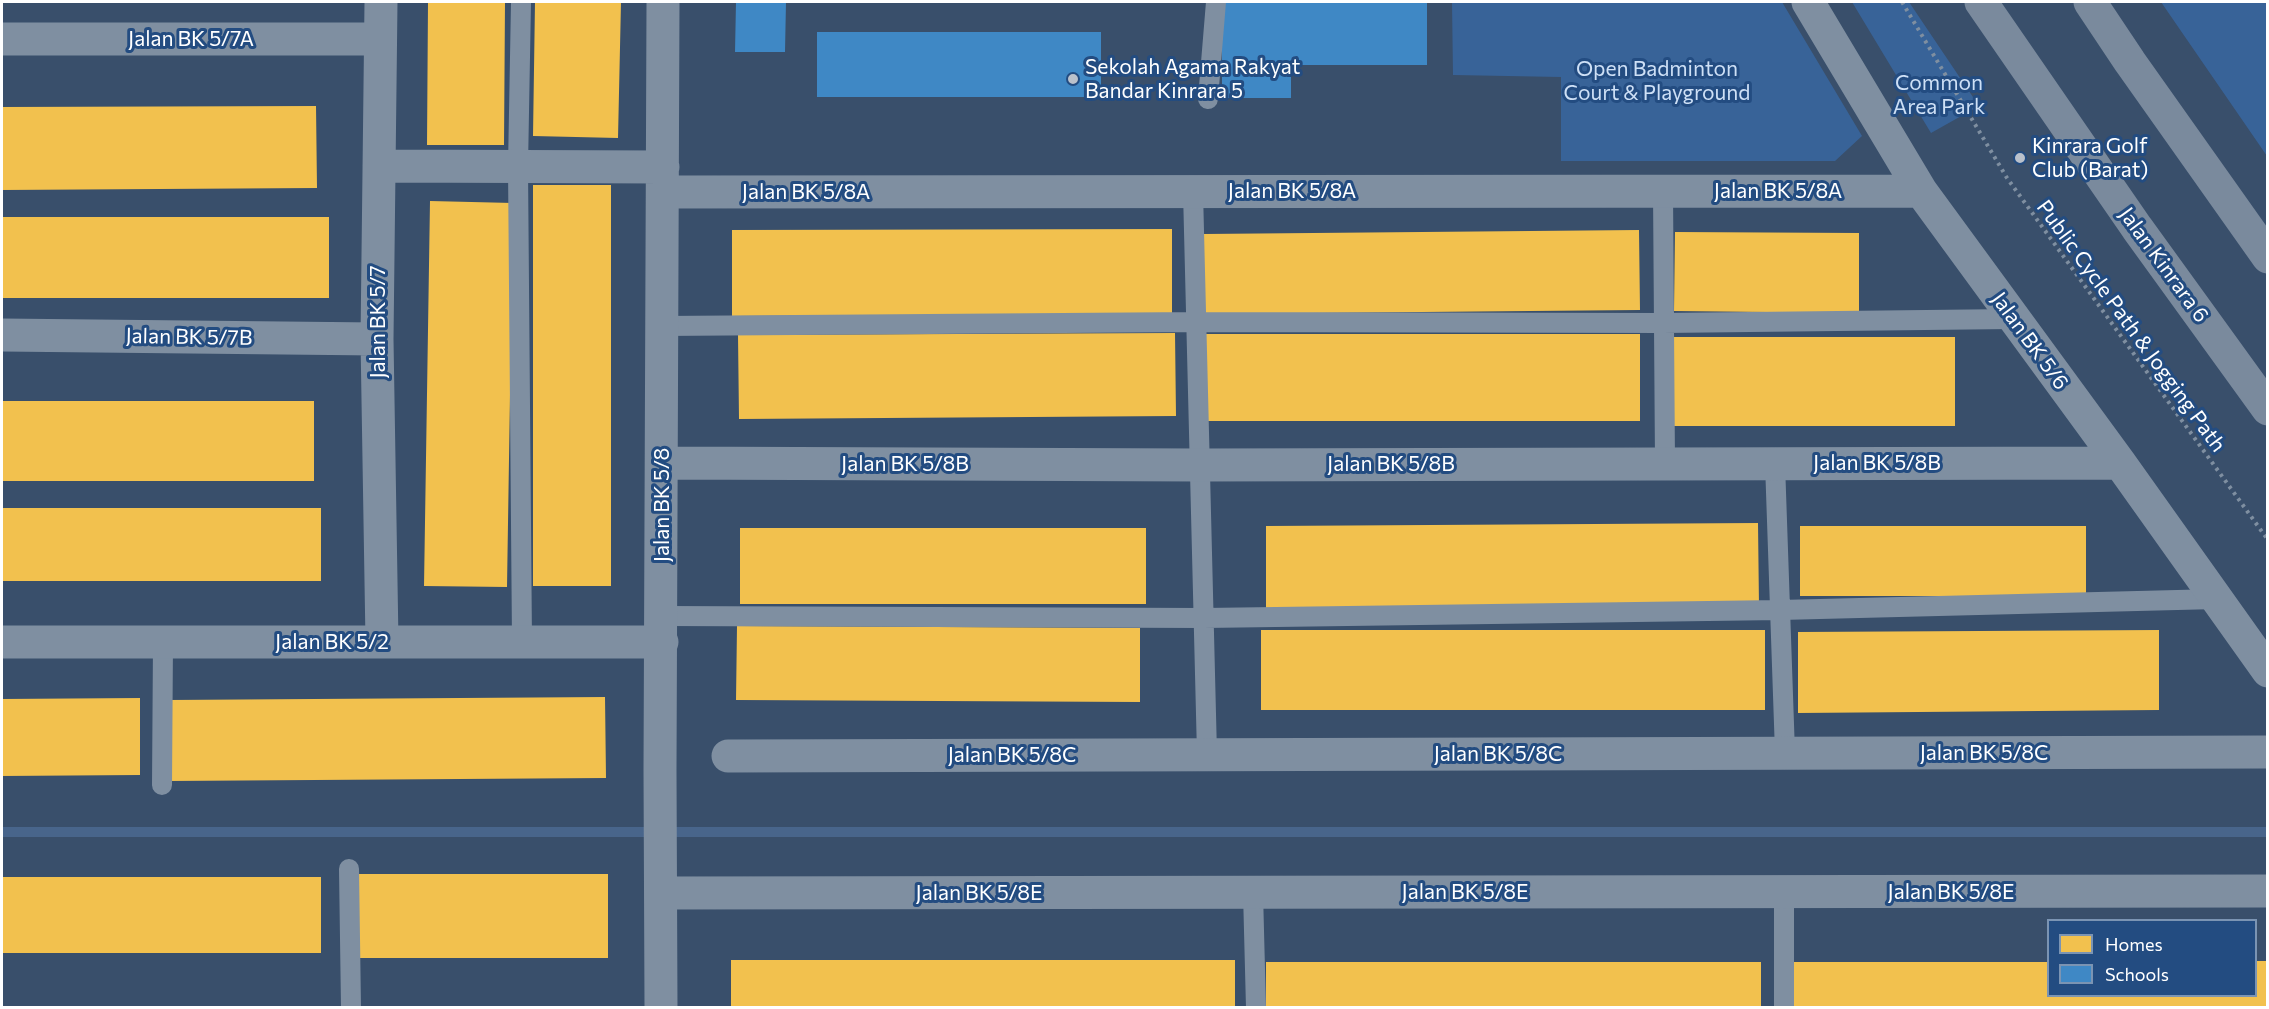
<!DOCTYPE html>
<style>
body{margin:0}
#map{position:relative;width:2269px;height:1009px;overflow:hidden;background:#394f6b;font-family:Commissioner,sans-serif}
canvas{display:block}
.frame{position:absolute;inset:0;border:3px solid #fff;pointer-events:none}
.legend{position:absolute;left:2047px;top:919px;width:210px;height:78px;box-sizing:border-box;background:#234c81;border:2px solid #7b94b3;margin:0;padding:8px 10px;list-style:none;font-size:18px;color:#fff}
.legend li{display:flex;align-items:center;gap:12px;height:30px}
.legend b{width:30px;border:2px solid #7b94b3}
</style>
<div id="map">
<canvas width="2269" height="1009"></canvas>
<div class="frame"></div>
<ul class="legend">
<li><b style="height:16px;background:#f2c14e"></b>Homes</li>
<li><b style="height:16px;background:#3f88c5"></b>Schools</li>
</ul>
</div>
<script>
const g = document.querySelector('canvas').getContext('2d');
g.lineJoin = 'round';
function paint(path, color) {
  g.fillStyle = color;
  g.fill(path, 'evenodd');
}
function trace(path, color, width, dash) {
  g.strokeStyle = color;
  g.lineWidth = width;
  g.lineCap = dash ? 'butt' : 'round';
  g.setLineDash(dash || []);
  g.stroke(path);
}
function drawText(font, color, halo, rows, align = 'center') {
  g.font = font + ' Commissioner,sans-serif';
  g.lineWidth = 6;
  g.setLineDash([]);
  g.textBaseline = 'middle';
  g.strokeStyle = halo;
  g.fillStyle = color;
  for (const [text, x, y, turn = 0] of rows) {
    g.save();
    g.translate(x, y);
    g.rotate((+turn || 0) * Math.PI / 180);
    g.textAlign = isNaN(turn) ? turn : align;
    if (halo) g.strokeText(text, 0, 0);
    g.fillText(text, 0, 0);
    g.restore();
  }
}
paint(new Path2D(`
 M1452,2H1782L1862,136L1835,161H1561V77L1453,75Z
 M1852,2H1909L1979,106L1931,133Z
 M2161,2H2267V156Z`), '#386398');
paint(new Path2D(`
 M428,2H505L504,145H427Z
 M535,2H621L618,138L533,136Z
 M316,106L317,188L2,190V107Z
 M533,185H611V586H533Z
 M430,201L513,203L507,587L424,586Z
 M2,217H329V298H2Z
 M1172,229V314L732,316V230Z
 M1639,230L1640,310L1204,314V234Z
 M1675,232L1859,233V313L1674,311Z
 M1175,333L1176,416L739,419L738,335Z
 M1199,334H1640V421H1199Z
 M1669,337H1955V426H1669Z
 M2,401H314V481H2Z
 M2,508H321V581H2Z
 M1758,523L1759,607L1266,609V526Z
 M1800,526H2086V596H1800Z
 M740,528H1146V604H740Z
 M737,626L1140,628V702L736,700Z
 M1261,630H1765V710H1261Z
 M2159,630V710L1798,713V632Z
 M605,697L606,778L169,781L168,700Z
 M140,698V775L2,776V699Z
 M359,874H608V958H359Z
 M2,877H321V953H2Z
 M731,960H1235V1008H731Z
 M2256,961H2268V1008H1790V962H2048V996H2256Z
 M1266,962H1761V1008H1266Z`), '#f2c14e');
paint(new Path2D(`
 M736,2H786L785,52H735Z
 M1222,2H1427V65H1291V98H1222Z
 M817,32H1101V97H817Z`), '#3f88c5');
trace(new Path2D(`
 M2,832H2268`), '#48658b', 10);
trace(new Path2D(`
 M1902,2L2007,178L2268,540`), '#7f8fa1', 4, [3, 4.5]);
trace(new Path2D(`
 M521,2L518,167L522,642
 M1208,99L1216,2
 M1193,191L1207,754
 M1663,191L1665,463
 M662,326L1196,322L1663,323L2013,319
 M1775,463L1785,753
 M662,616L1204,618L1780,610L2217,599
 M162,785L163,642
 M349,869L351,1008
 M1253,892L1256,1008
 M1784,892V1008`), '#7f8fa1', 20);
trace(new Path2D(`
 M381,2L377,339L382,642
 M1808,2L1921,191L2120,463L2268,671
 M2,39H380
 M379,166L663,167
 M663,192L1921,191
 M2,335L377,339
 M662,463L1200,465L2120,463
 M2,642H662
 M728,756L2268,752
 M662,893L2268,891
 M661,1008L660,769L663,2`), '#7f8fa1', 33);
trace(new Path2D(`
 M1981,2L2137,228L2268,409
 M2090,2L2130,62L2268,257`), '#7a8a9d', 33);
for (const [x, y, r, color] of [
 [1073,79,6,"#bac1cb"],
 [2020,158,6,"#bac1cb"]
]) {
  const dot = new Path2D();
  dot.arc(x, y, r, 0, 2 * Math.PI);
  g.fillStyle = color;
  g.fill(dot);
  trace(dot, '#234c81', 2);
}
drawText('21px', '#fff', '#234c81', [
 ["Jalan BK 5/7A",191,39],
 ["Jalan BK 5/8A",1292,191],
 ["Jalan BK 5/8A",1778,191],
 ["Jalan BK 5/8A",806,192],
 ["Jalan Kinrara 6",2164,265,54],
 ["Jalan BK 5/7",378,322,-90],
 ["Public Cycle Path & Jogging Path",2131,326,54],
 ["Jalan BK 5/7B",189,337,1],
 ["Jalan BK 5/6",2030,341,54],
 ["Jalan BK 5/8B",1877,463],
 ["Jalan BK 5/8B",905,464],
 ["Jalan BK 5/8B",1391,464],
 ["Jalan BK 5/8",662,505,-90],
 ["Jalan BK 5/2",332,642],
 ["Jalan BK 5/8C",1984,753],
 ["Jalan BK 5/8C",1498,754],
 ["Jalan BK 5/8C",1012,755],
 ["Jalan BK 5/8E",1465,892],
 ["Jalan BK 5/8E",1951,892],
 ["Jalan BK 5/8E",979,893]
]);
drawText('21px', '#fff', '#234c81', [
 ["Sekolah Agama Rakyat",1085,67],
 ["Bandar Kinrara 5",1085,91],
 ["Kinrara Golf",2032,146],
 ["Club (Barat)",2032,170]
], 'left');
drawText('21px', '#cee0f6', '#234c81', [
 ["Open Badminton",1657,69],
 ["Court & Playground",1657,93],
 ["Common",1939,83],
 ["Area Park",1939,107]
]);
</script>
